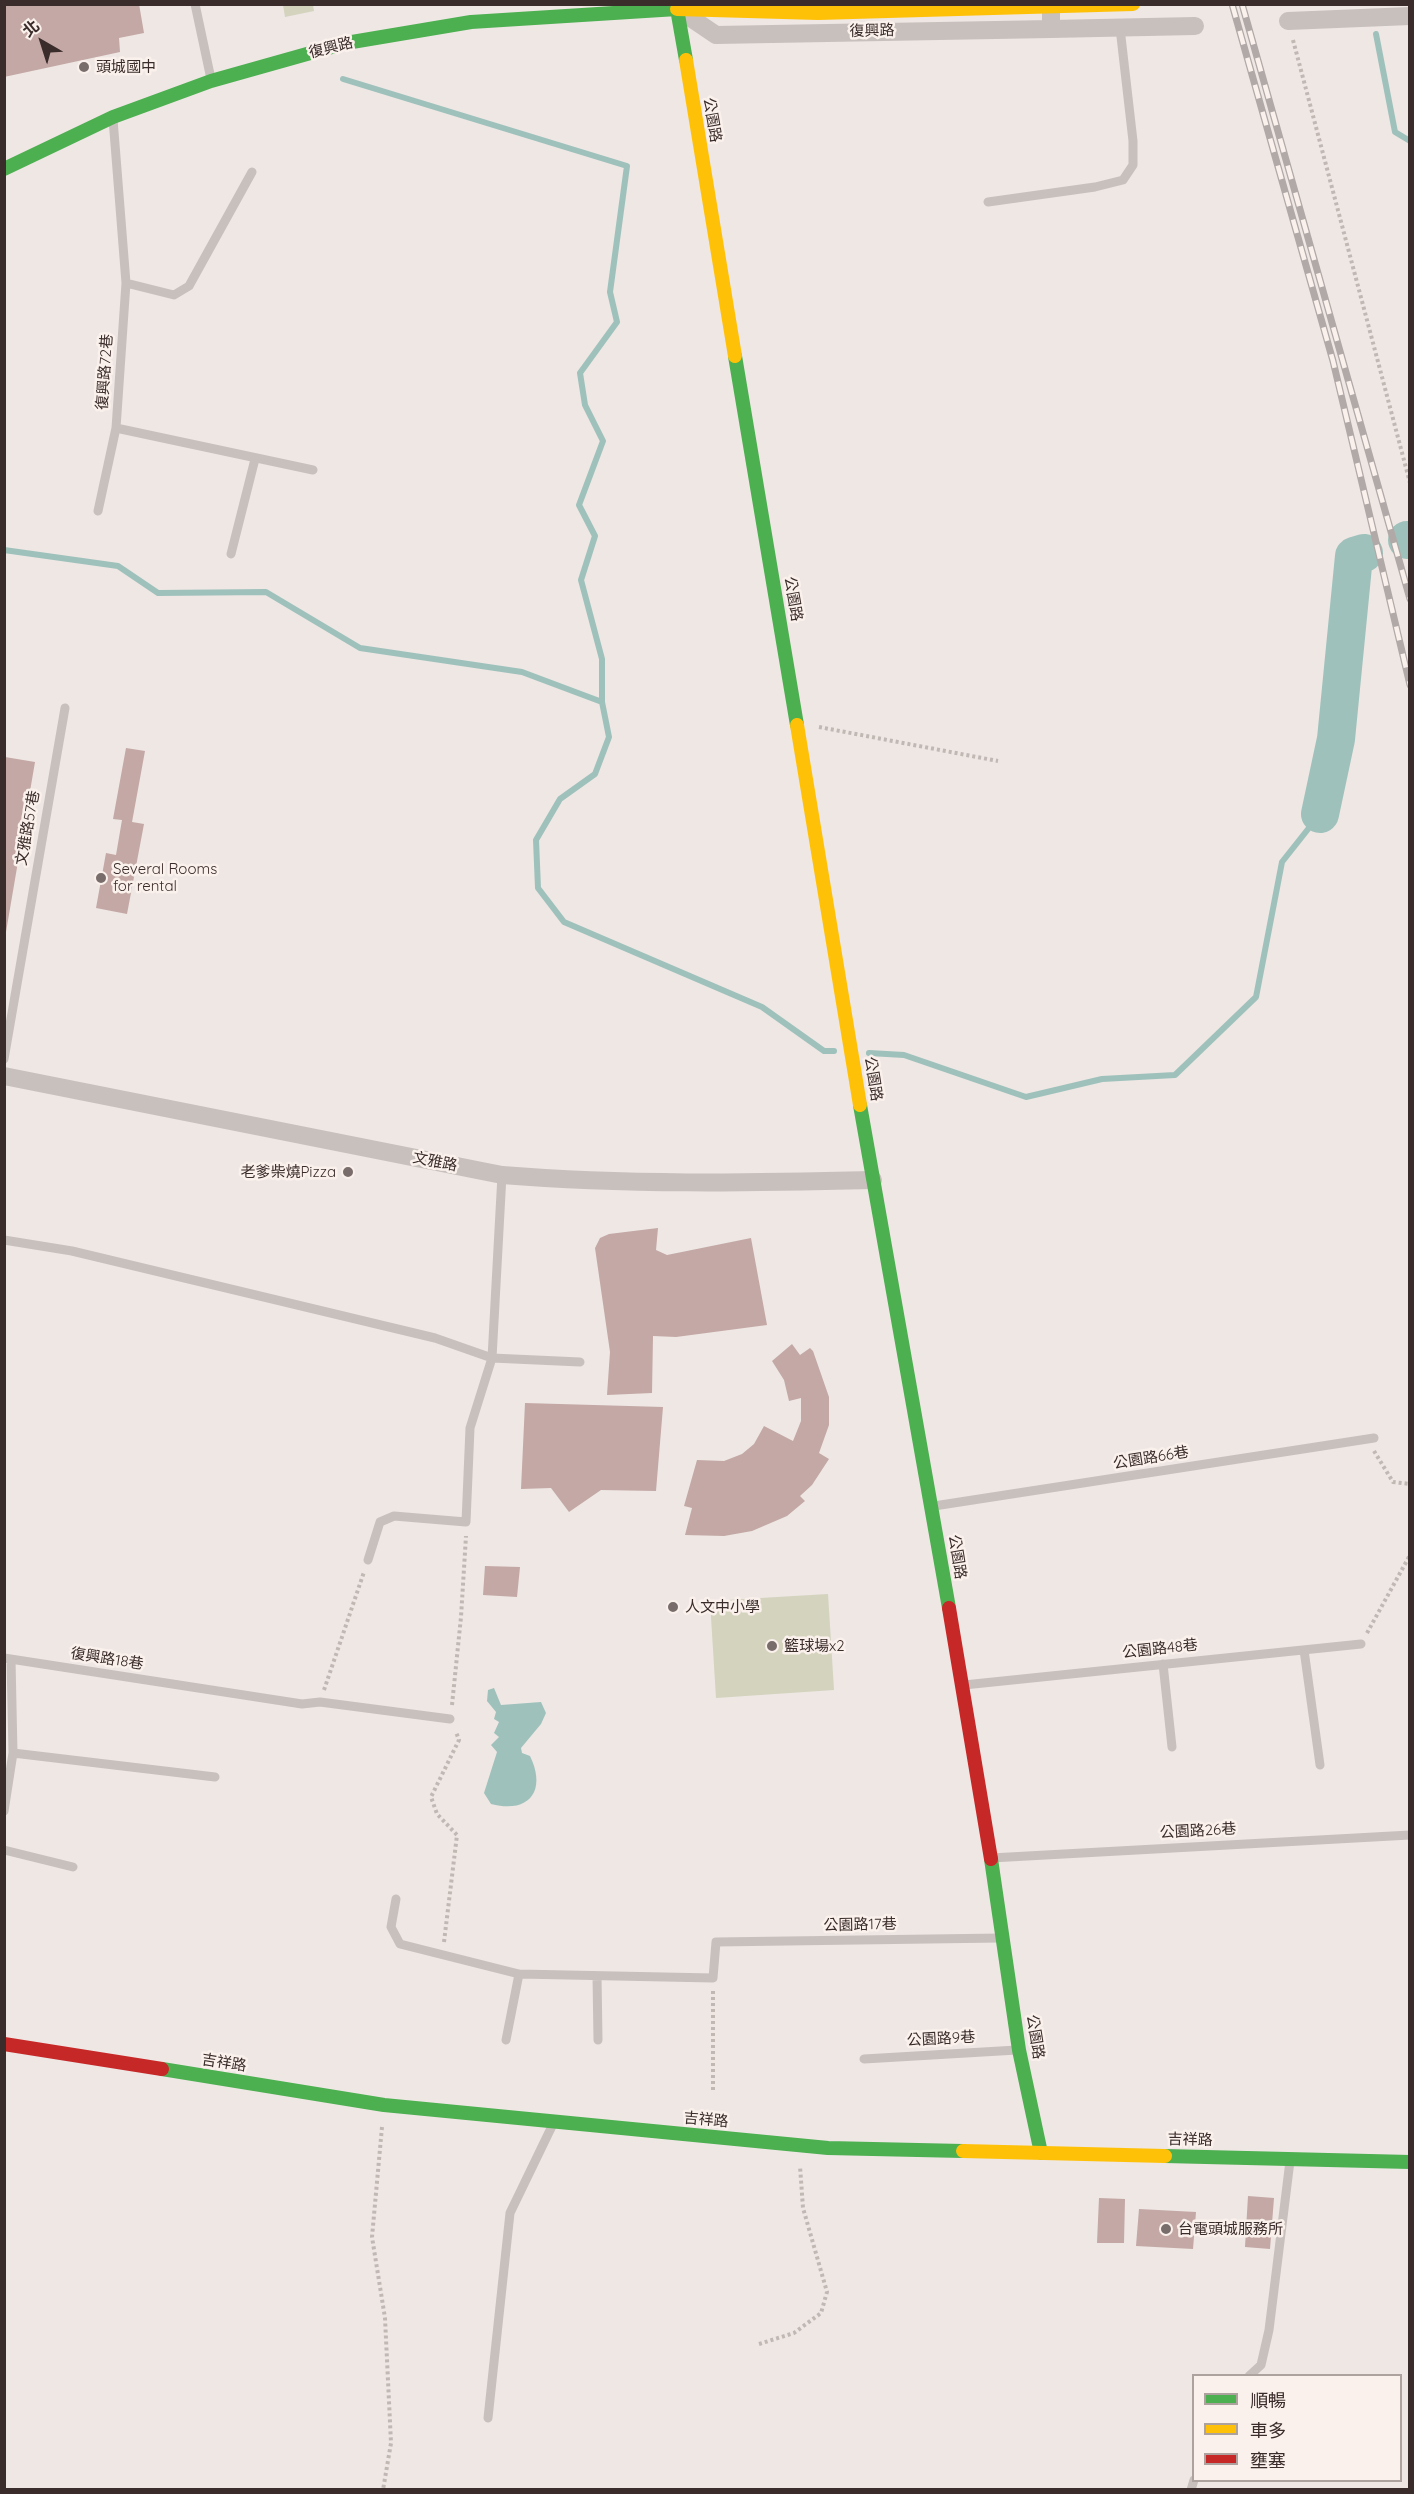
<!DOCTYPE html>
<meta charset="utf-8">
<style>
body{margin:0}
#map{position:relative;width:1414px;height:2494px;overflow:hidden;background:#eee7e4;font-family:Quicksand,"Noto Sans TC",sans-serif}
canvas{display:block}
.frame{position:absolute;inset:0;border:6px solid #3a2c2a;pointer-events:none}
.legend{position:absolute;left:1192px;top:2374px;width:210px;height:108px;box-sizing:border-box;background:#fbf1ec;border:2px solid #aea29e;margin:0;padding:8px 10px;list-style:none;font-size:18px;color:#3a2c2a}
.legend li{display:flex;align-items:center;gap:12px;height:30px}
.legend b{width:30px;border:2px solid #aea29e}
.north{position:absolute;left:12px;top:12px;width:60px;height:60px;-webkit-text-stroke:4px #fbf1ec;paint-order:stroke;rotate:321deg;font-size:16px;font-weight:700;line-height:24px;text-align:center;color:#3a2c2a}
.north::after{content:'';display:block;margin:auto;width:21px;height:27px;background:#3a2c2a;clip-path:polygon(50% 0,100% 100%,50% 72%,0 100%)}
</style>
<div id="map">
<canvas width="1414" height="2494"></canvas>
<div class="frame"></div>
<ul class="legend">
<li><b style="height:8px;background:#4caf50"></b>順暢</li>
<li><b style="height:8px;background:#ffc107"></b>車多</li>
<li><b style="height:8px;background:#c62828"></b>壅塞</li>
</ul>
<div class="north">北</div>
</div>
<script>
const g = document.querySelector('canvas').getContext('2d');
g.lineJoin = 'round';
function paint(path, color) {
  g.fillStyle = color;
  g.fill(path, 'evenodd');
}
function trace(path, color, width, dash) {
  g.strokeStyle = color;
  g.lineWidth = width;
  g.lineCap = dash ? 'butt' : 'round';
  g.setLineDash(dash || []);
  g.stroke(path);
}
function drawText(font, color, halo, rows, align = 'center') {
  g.font = font + ' Quicksand,"Noto Sans TC",sans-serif';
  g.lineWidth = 5;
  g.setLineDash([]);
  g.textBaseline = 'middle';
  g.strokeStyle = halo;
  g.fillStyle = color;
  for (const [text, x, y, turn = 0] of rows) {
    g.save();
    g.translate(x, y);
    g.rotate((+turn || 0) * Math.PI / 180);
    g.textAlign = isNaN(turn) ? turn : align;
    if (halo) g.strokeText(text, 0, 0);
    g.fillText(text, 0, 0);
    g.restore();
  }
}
paint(new Path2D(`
 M283,5H313L314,11L285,17Z
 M828,1594L834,1690L716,1698L710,1601Z`), '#d3d3be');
paint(new Path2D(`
 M494,1688L501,1705L541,1702L546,1713L541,1724L521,1748L522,1753L530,1756C547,1791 529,1814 491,1804L484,1793L497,1752L491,1745L499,1737L494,1733L499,1722L494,1719L496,1712L487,1701L488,1690Z`), '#9fc1bb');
trace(new Path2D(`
 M1376,34L1395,132L1410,141
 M343,79L627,166L610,292L617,322L580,373L585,405L603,441L579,505L595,536L581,580L602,659V702
 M4,550L118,566L158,593L266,592L360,648L522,672L602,702L609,737L595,774L560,799L536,840L538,888L564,922L762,1007L824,1051H834
 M869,1053L904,1055L1026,1097L1102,1079L1175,1075L1256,997L1282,862L1320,814`), '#9fc1bb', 6);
trace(new Path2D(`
 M1407,540H1410
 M1320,814L1336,739L1354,556L1364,553`), '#9fc1bb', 38);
paint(new Path2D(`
 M4,4H139L144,33L119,38L120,52L4,77Z
 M126,748L145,751L132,822L144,824L127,914L96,908L106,853L116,855L122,820L113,819Z
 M5,757L35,762L6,932H5Z
 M658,1228L656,1250L667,1255L751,1238L767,1325L676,1337L653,1336L652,1393L607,1395L610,1352L595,1248L600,1238L609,1234Z
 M792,1344L800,1355L810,1348L813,1351L829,1397V1425L819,1453L829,1459L812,1485L800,1496L805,1501L787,1516L752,1531L724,1536L685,1535L692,1508L684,1506L697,1460L724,1461L742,1454L754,1444L764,1426L793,1441L801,1421V1398L789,1401L784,1380L772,1361Z
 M525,1403L663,1407L656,1491L601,1490L569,1512L551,1488L521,1489Z
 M485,1566L520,1567L517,1597L483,1595Z
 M1248,2196L1274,2198L1270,2249L1245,2247Z
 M1099,2198L1125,2199L1124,2243H1097Z
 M1139,2209L1196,2212L1193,2249L1136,2246Z`), '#c3a8a5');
trace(new Path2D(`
 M1293,40L1410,483
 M819,727L998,761
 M1374,1451L1393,1482L1410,1484
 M1367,1633L1410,1555
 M324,1690L364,1572
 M452,1705L461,1617L466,1536
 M444,1942L457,1835L437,1814L431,1797L459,1740L456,1732
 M713,1991V2092
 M382,2127L372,2237L385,2318L391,2443L383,2490
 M759,2344L794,2333L821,2313L827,2292L803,2208L800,2166`), '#c1b8b4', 4, [3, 3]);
trace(new Path2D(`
 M195,4L211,79
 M113,119L126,283L116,428L313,470
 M988,202L1095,187L1123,180L1133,165V141L1120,28
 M126,283L174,295L189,286L252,172
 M98,511L116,428
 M231,554L255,459
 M4,1059L65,708
 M4,1240L72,1251L435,1338L492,1358L502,1175
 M934,1506L1374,1438
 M368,1560L380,1522L394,1516L466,1522L470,1428L492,1358L580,1362
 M1304,1650L1320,1765
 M4,1658L302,1704L320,1702L450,1719
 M11,1659L13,1753
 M1163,1664L1172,1747
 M964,1685L1361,1644
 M4,1811L13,1753L215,1777
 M4,1850L73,1867
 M991,1858L1410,1835
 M396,1899L391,1927L400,1944L519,1974L713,1978L716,1942L1001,1938
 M597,1976L598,2040
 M506,2040L519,1974
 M864,2059L1017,2050
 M1249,2376L1261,2365L1269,2330L1290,2161
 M488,2418L510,2213L553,2124
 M1191,2490L1194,2480`), '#c8c0bc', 9);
trace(new Path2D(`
 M679,10L716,35L1051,29V4
 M1288,21L1410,16
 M1051,29L1195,26
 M4,1076L502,1175C626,1185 750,1183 873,1180`), '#c8c0bc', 18);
trace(new Path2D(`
 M4,169L113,117L211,81L346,43L471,22L677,9L686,60
 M735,356L797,725
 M860,1105L949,1608
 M991,1859L1019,2050L1041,2153
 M162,2069L384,2105L828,2148L963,2151
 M1165,2156L1410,2162`), '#4caf50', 14);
trace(new Path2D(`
 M686,60L735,356
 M797,725L860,1105
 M963,2151L1165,2156`), '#ffc107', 14);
trace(new Path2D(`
 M949,1608L991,1859
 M4,2044L162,2069`), '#c62828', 14);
const rail = new Path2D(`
 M1232,4L1333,361L1410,685
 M1242,4L1410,599`);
trace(rail, '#b0a9a7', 7);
trace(rail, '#fbf1ec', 4.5, [14]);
trace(new Path2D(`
 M677,9L818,13L1133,4`), '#ffc107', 14);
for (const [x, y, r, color] of [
 [84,67,6,"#796d6b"],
 [101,878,6,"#796d6b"],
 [348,1172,6,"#796d6b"],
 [673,1607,6,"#796d6b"],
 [772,1646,6,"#796d6b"],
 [1166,2229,6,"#796d6b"]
]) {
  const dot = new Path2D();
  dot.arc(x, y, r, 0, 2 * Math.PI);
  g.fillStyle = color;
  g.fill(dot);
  trace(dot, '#fbf1ec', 2);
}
drawText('15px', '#3a2c2a', '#fbf1ec', [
 ["復興路",872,31,-1],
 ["復興路",331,48,-14],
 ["公園路",712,120,80],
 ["復興路72巷",105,372,-86],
 ["公園路",793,599,80],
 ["文雅路57巷",28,828,-80],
 ["公園路",873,1079,81],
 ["文雅路",435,1162,11],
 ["公園路66巷",1151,1458,-9],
 ["公園路",957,1557,81],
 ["公園路48巷",1160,1649,-6],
 ["復興路18巷",107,1659,9],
 ["公園路26巷",1198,1831,-3],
 ["公園路17巷",860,1925,-1],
 ["公園路",1035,2037,81],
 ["公園路9巷",941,2039,-3],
 ["吉祥路",224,2063,9],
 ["吉祥路",706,2120,5],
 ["吉祥路",1190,2140,1]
]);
drawText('15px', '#3a2c2a', '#fbf1ec', [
 ["頭城國中",96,67],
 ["Several Rooms",113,869],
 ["for rental",113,886],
 ["老爹柴燒Pizza",336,1172,"right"],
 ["人文中小學",685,1607],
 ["籃球場x2",784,1646],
 ["台電頭城服務所",1178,2229]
], 'left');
</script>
